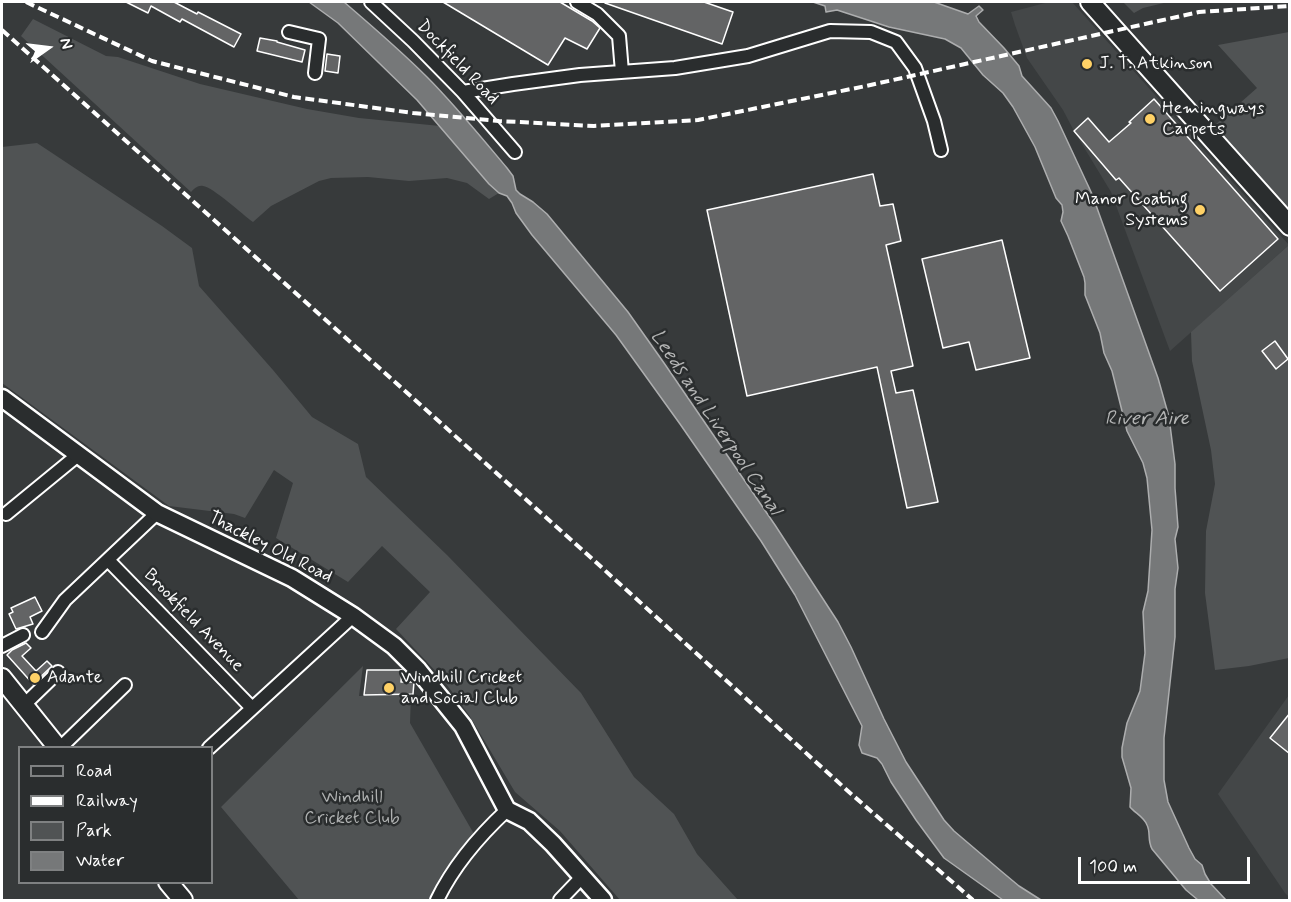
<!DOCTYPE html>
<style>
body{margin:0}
#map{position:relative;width:1291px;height:902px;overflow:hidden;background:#373a3b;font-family:Mynerve,sans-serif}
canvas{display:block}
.frame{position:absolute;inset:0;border:3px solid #fff;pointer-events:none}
.legend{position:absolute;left:18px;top:746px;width:195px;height:138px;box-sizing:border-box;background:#2a2d2e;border:2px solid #7f8182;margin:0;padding:8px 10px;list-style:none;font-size:18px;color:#fff}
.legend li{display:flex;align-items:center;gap:12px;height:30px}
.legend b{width:30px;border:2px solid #7f8182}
.north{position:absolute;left:18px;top:18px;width:60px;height:60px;-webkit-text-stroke:4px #2a2d2e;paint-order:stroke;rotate:76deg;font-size:16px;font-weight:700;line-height:24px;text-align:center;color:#fff}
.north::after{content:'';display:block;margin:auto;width:21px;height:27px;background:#fff;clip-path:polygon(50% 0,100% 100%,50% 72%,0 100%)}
.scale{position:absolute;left:1078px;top:857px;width:172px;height:27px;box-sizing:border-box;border:3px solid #fff;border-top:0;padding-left:8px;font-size:18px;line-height:21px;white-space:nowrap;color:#fff;-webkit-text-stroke:4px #2a2d2e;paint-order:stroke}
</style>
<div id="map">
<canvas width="1291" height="902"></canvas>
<div class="frame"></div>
<ul class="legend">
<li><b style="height:8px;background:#2a2d2e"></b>Road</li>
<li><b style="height:8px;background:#fff"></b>Railway</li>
<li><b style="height:16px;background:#505354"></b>Park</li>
<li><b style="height:16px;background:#767879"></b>Water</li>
</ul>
<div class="north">N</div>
<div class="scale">100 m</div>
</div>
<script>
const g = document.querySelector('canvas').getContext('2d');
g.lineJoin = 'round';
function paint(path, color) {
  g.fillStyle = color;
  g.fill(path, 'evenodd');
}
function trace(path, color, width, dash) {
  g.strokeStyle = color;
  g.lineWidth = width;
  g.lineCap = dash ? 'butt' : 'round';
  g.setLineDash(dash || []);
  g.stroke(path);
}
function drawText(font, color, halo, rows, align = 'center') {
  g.font = font + ' Mynerve,sans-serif';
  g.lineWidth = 5;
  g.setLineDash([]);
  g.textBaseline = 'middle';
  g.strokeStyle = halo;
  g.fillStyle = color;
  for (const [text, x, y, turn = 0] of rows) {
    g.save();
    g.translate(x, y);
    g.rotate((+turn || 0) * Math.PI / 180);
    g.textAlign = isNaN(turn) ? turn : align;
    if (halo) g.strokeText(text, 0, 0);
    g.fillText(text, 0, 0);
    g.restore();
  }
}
paint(new Path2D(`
 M1049,2H1072L1289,245L1170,351L1111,192L1074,131L1063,110L1027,58L1015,25L1011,12Z
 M1289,695V897L1285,893L1218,794Z`), '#444748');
paint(new Path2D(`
 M1123,2H1168L1143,8L1134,13Z
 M33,19L106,56L118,57L200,84L307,109L359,118L440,126L499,193L489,199L467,183L447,178L409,181L368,177L331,178L319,181L271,206L253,222C243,215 213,187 203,186C198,185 194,189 191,192L21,36Z
 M1289,32H1290L1289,210L1215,125L1257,88L1218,45Z
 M37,143L162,226L192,248L199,286L273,370L312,417L358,444L366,477L447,555L581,693L634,777L674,814L697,854L738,900H620L560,831L515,792L469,715L441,677L396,629L430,592L382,546L348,582L276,538L293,483L274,470L245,518L234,514L169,506L2,383V147Z
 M1289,245V658L1249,666L1215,670L1205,593L1206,531L1215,484L1211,450L1192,361L1191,332Z
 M363,666L359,696L411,694L410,723L474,834L443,872L429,900H299L221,807Z`), '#505354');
const water = new Path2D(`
 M309,2H344C372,26 400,50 427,77C455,105 481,137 507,168L513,176L516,190L520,194L533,202L547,214L628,312L664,363L775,525L838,622L851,647L884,719L906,762L944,820L954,831L1001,871L1019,886L1041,900H1003L944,858L916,820L891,782L882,764L877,758L862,753L859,745L862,726L795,595L761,541L680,424L616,335L532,235L516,213L512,203L507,196L499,193L489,184L417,100L338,23Z
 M813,2H934L968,14L979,6L983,10L976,16L979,22L1004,48L1019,66L1022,76L1051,108L1058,121L1092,194L1158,378L1169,417L1175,464V488L1178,527L1175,539L1178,568L1175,589V637L1164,738V780L1168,802L1189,848L1195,859L1202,865L1205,874L1211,884L1226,900H1198L1186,890L1152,849C1147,839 1151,833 1147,825C1144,817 1135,813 1130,807L1131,788L1122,757V748L1127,723L1140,691L1145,653L1143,612L1148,591L1152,530L1147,478L1143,463L1127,431L1112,371L1104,353L1100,333L1085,295V283L1084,277L1068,236L1061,221L1063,212L1062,205L1056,198L1035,147L1013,107L1003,93L983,75L961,48L945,39L889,27L837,10L826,12L825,6Z`);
paint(water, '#767879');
trace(water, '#adaeaf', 1.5);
const building = new Path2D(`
 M126,2H174L197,14L198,12L241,34L234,47L182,19L180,22L151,6L148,13Z
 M443,2H560L592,21L600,28L587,49L565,38L548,65Z
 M605,2H704L733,12L722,44L605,3Z
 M260,38L277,41V42L305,50L302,62L257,51Z
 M327,54L340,56L338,73L325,71Z
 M1154,99L1278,239L1220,291L1119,178L1116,180L1074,131L1088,118L1109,142L1131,123L1129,122Z
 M873,174L880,206L893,204L901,241L886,245L913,366L891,371L896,393L913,390L938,502L907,508L877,367L747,396L707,210Z
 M1002,240L1030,358L976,370L969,342L943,348L922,259Z
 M1275,341L1288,359L1276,369L1262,351Z
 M35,597L42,611L30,617L33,624L16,629L9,614L13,612L11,608Z
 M26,643L31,648L22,656L36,671L47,661L52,666L33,684L7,655L12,650Z
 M367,670H402L401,682H414L413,694L364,695Z
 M1290,713V754L1270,738Z`);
paint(building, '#636465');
trace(building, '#fff', 1.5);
const street = new Path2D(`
 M371,2L413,41L463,92L515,152
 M577,2L597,14L619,36L622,72
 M289,32L319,39L315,73
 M463,92L513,84L580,75L675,68L748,56L830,31L871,32L896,42L915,68L934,121L941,150
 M6,514L78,455
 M108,560L252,708
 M42,632L65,600L157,513
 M2,646L23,635
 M24,705L58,672
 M60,748L125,685
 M209,748L353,616
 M437,900C454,865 479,836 507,810
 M560,900L582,877`);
const secondary = new Path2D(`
 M2,398L157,513L292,578L353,616L394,646L418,670L463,726L507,810L529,821L553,844L603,900`);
const primary = new Path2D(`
 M1090,2L1290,226
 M2,678L58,748
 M168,882L183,900`);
trace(street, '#fff', 16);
trace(secondary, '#fff', 21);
trace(primary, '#fff', 22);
trace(street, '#2a2d2e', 12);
trace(secondary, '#2a2d2e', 16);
trace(primary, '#2a2d2e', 18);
trace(new Path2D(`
 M26,2L152,61L294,97L413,113L499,121L594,126L698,120L866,86L1199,12L1290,6
 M2,30L588,555L849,792L973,900`), '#fff', 4, [9, 4.5]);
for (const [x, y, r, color] of [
 [1087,64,6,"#ffd166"],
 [1150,119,6,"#ffd166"],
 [1200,210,6,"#ffd166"],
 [35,678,6,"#ffd166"],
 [389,688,6,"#ffd166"]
]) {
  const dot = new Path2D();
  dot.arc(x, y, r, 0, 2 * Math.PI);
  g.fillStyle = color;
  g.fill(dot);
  trace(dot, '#2a2d2e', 2);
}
drawText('18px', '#fff', '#2a2d2e', [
 ["Dockfield Road",457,63,46],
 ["Thackley Old Road",270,548,27],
 ["Brookfield Avenue",193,621,46]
]);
drawText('18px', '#fff', '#2a2d2e', [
 ["J. T. Atkinson",1099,64],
 ["Hemingways",1162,109],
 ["Carpets",1162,130],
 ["Manor Coating",1188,200,"right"],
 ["Systems",1188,221,"right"],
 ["Adante",47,678],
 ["Windhill Cricket",401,678],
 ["and Social Club",401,699]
], 'left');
drawText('18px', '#b0b2b2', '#2a2d2e', [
 ["Windhill",352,798],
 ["Cricket Club",352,819]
]);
drawText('italic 20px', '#b4b5b5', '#2a2d2e', [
 ["River Aire",1147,420],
 ["Leeds and Liverpool Canal",715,423,56]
]);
</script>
